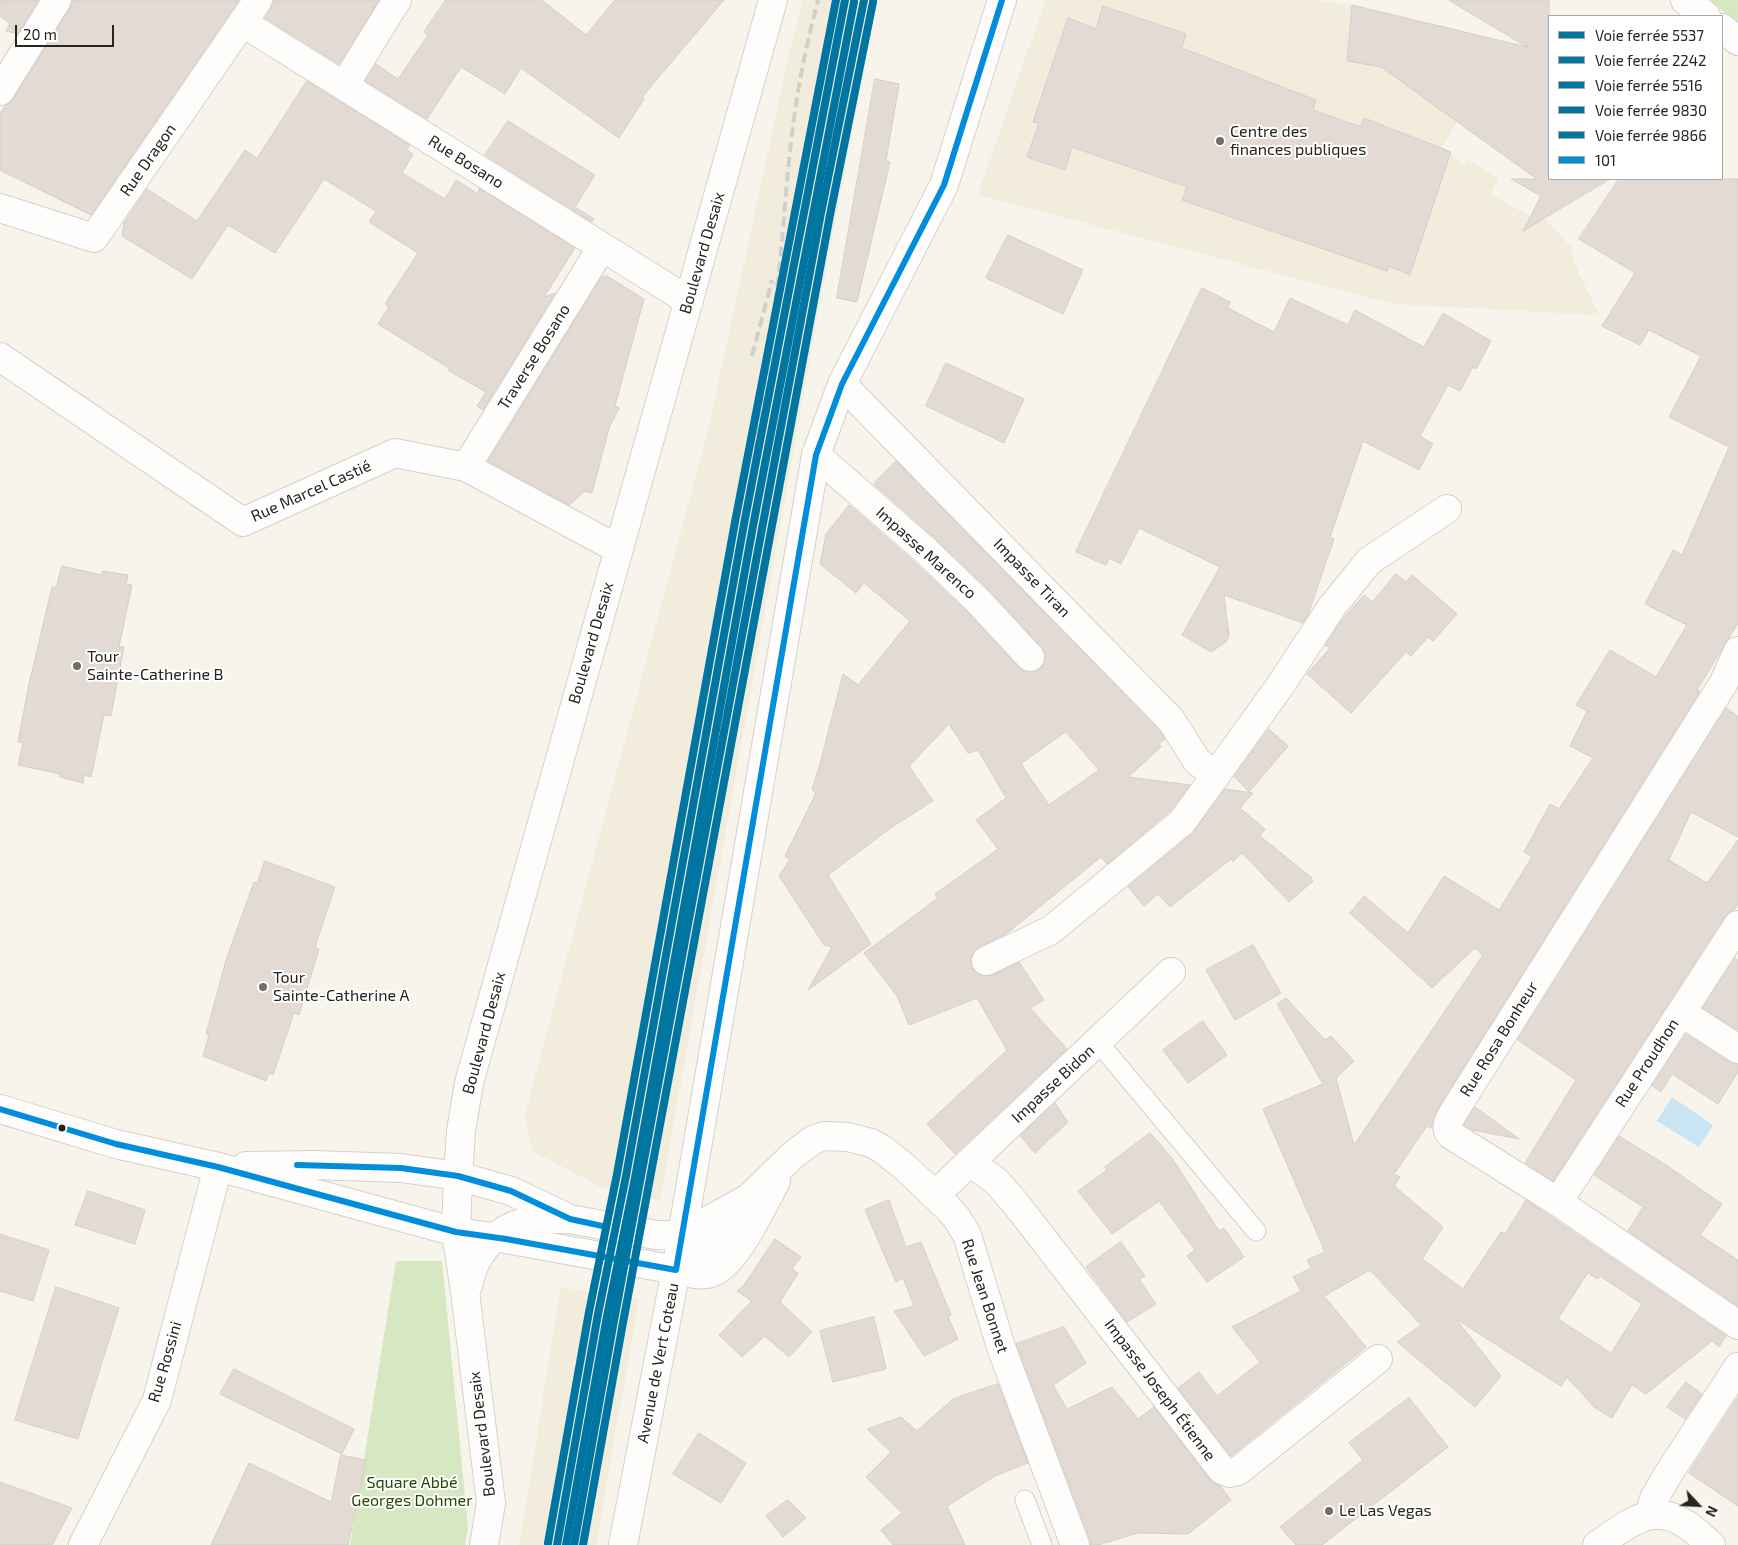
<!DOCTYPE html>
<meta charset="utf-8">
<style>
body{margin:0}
#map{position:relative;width:1738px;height:1545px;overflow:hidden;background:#f7f4ec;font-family:"Exo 2",sans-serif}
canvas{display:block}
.legend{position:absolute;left:1548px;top:15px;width:175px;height:165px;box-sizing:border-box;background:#fff;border:1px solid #a9a8a5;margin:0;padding:6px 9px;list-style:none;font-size:15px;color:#27251f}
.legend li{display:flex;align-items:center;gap:10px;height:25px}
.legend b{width:25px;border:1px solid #a9a8a5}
.north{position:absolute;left:1673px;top:1480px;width:50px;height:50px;-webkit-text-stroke:4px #fff;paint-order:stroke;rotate:115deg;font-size:14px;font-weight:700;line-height:20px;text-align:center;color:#27251f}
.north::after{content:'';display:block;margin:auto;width:18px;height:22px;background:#27251f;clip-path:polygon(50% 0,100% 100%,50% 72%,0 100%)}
.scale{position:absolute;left:15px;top:25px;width:99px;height:22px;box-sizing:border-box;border:2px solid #27251f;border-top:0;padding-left:6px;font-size:15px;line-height:18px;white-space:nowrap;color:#27251f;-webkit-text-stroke:4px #fff;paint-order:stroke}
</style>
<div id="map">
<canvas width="1738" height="1545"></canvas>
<ul class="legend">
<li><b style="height:6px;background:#0075a1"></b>Voie ferrée 5537</li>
<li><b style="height:6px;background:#0075a1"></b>Voie ferrée 2242</li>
<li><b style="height:6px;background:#0075a1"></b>Voie ferrée 5516</li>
<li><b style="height:6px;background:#0075a1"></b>Voie ferrée 9830</li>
<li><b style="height:6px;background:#0075a1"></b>Voie ferrée 9866</li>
<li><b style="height:6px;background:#008ddb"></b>101</li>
</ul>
<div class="north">N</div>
<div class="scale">20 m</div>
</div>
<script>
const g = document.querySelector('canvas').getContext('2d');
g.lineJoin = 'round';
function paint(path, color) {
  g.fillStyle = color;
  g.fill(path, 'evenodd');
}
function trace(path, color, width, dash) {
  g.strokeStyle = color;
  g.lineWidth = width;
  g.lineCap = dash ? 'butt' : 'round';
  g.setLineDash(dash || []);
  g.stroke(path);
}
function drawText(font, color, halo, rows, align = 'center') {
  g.font = font + ' "Exo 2",sans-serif';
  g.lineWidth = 4;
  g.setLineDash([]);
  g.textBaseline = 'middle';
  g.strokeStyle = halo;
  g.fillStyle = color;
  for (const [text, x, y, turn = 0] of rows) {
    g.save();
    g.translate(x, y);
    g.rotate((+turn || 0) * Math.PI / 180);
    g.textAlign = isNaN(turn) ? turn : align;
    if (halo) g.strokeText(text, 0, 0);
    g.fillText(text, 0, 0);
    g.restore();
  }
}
paint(new Path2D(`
 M803,0H877L823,286L660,1200L601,1187L532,1151L525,1114L709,426L788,58Z
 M1045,0H1317L1352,5L1347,61L1380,67L1457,121L1442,147L1464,164L1468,159L1499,178L1490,194L1539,221L1544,218L1573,249L1572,258L1599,315L1393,304L978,195Z
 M561,1287L639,1299L596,1545H519Z`), '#f2ecdc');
paint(new Path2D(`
 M1710,0H1738V24Z
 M396,1261H442L468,1527L465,1545H350Z`), '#d5e8c2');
paint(new Path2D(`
 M1672,1097L1713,1125L1699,1147L1657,1121Z`), '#c9e5f4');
const building = new Path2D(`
 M0,0H39L18,34L6,31L10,23L0,16Z
 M73,0H239L91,215L0,170V113L5,106L13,99L70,8Z
 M273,0H379L339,64L265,18L271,8Z
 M446,0H542L586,35L615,0H724L642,97L644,99L619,138L521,68L505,94L461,67L427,119L365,81L376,64L398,79L428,35L424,32Z
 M1449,0H1549V179H1610L1523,231L1541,196L1511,179H1537L1381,67L1347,61L1352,5L1527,47Z
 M1103,6L1186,34L1182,48L1316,100L1313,110L1361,127L1364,118L1451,152L1410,275L1389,266L1387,271L1182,200L1187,187L1072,147L1065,170L1027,157L1039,123L1033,122L1068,18L1096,29Z
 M875,79L899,84L886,161L890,162L857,302L837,298Z
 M307,81L410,145L407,150L413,154L402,173L445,199L456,180L478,194L479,188L575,248L544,297L555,293L483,410L477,406L486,392L449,371V368L378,324L389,307L385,304L418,253L369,222L376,211L324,179L275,253L228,225L192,279L122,236L124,223L147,189L197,221L245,150L257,158Z
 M508,121L595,175L575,207L594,219L592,222L485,155Z
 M1619,179H1738V623L1697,690L1700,691L1440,1105L1431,1128L1427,1126L1394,1174L1400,1177L1394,1186L1443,1227L1422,1259L1463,1289L1501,1232L1505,1234L1526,1200L1726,1336L1719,1347L1712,1341L1646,1394L1632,1385L1612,1418L1594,1407L1567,1377L1561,1386L1456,1319L1501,1376L1475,1407L1397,1342L1421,1325L1370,1270L1324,1296L1366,1347L1231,1456L1178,1388L1199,1372L1217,1396L1260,1362L1232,1327L1301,1291L1293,1277L1311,1268L1307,1260L1325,1252L1263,1109L1323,1084L1277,1004L1286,998L1325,1040L1331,1036L1354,1061L1336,1078L1354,1145L1483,955L1475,948L1432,988L1350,913L1364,896L1408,933L1444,876L1499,910L1532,857L1524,852L1550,804L1559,809L1593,758L1570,746L1587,711L1576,705L1610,650L1656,677L1687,625L1645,604L1673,550L1682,555L1729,447L1669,417L1701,356L1649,330L1640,345L1602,326L1635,273L1579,239ZM1588,1273L1598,1279L1600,1276L1642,1304L1611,1353L1558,1319Z
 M1008,235L1083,270L1063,314L986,278Z
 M607,276L644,299L615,406L619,408L609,428L592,493L585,491L569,505L488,461L601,278Z
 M1202,288L1230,302L1228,308L1274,332L1290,298L1348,325L1355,310L1424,347L1443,313L1491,341L1476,369L1473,367L1460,391L1448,385L1420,436L1433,444L1419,470L1363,441L1330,537L1334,539L1308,615L1303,623L1224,595L1229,636L1226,642L1211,652L1182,635L1220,567L1139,528L1121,564L1109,558L1106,565L1076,552Z
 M946,363L1024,399L1004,443L926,406Z
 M896,461L1159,730L1165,739L1159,744L1161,747L1128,777L1190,785L1170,811L1107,864L1101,857L1006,934L979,947L973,953L970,960L972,968L978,974L984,976L993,975L1019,962L1044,1000L1030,1008L1067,1049L955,1154L927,1124L1007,1050L977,998L909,1025L897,996L864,953L938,898L935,894L998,849L976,820L1006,798L978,750L968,753L949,724L909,766L933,801L892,827L828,875L871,944L808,990L832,947L824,945L779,876L790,859L785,856L816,793L812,790L820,764L843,674L858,685L910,621L864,583L856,593L820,564L826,534L849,505L914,562L968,613L1019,668L1026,672H1034L1041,668L1045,661V653L1041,646L990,591L935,538L874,484ZM1066,732L1099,770L1049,805L1021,764Z
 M62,566L102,575L103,571L128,575L126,584L132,585L119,647H124L111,716L104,715L91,777L84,775L83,783L60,777V774L18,765L23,743L18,742L29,684L52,587H56Z
 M1396,574L1406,582L1412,575L1457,614L1433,641L1428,637L1411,656L1406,652L1351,713L1307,674L1330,648L1325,645L1342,620L1364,595L1372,602Z
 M1726,708L1738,716V837L1691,812L1669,860L1707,883L1738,840V904L1734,910L1725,916L1553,1181L1525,1163L1576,1080L1518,1040Z
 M1269,729L1288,746L1249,792L1234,776Z
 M1225,789L1253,793L1240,808L1265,829L1260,836L1312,878L1310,879L1313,881L1289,902L1242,853L1233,862L1231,859L1170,907L1158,894L1144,906L1128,887L1192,834Z
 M265,861L335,887L315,947L319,949L299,1015L294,1013L273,1075L269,1073L266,1081L203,1056L209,1035L206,1034L226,960L254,882L257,883Z
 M1253,945L1281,993L1235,1020L1206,970Z
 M1735,958L1738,960V1030L1703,1008Z
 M1203,1021L1227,1055L1188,1083L1163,1050Z
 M1686,1034L1729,1062L1738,1064V1072L1718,1104L1672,1074L1661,1092L1652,1086Z
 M1055,1103L1068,1122L1035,1153L1020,1136Z
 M1475,1107L1519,1139L1472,1130L1464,1125Z
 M1150,1133L1172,1158L1219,1231L1224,1228L1244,1257L1207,1282L1187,1256L1195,1250L1159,1201L1112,1234L1078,1191L1107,1170L1105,1167Z
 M1619,1136L1666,1165L1722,1204L1700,1235L1738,1260V1306L1628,1231L1643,1207L1594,1175Z
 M88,1191L145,1210L135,1244L75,1225Z
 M889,1200L906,1247L921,1242L951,1315L948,1317L958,1339L924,1356L894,1311L914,1306L903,1278L896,1282L865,1210Z
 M0,1234L49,1250L33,1301L0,1291Z
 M775,1239L801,1257L792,1269L798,1273L780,1302L812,1332L789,1357L765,1336L742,1357L719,1335L752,1301L737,1291L744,1285Z
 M1121,1242L1145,1276L1139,1279L1156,1304L1127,1322L1086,1267Z
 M56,1287L119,1308L78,1439L15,1420Z
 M874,1317L886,1369L833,1382L820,1331Z
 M1064,1327L1086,1363L1053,1385L1067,1409L1112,1387L1138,1419L1154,1407L1210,1480L1220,1486L1231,1500L1188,1534L1138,1533L1098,1545H1090V1540L1016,1344Z
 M234,1369L354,1429L342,1454L220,1394Z
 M1686,1382L1702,1394L1685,1419L1667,1407Z
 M998,1384L1028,1463L995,1476L947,1506L965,1545H893L881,1530L902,1513L866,1477L891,1452L867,1429L901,1417L917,1431L953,1399Z
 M1738,1397V1506L1689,1473Z
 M1409,1398L1448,1447L1322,1545H1296L1280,1527L1363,1460L1349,1443Z
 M699,1433L746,1463L721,1503L673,1474Z
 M341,1455L366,1460L348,1545H211L249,1463L331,1502Z
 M0,1482L72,1508L52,1545H0Z
 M788,1500L806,1518L783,1537L766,1516Z`);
paint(building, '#e4dad4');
trace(building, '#d2cec9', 1);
const service = new Path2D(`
 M1098,1042L1256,1231
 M1025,1500L1042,1545`);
const minor = new Path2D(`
 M243,23L689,301
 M344,86L397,0
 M0,91L57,0
 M0,208L94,238L258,0
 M0,357L243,522L395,453L466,467L618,549
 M842,384L1171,720L1197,761L1216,776
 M816,455L925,550L979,602L1030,657
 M466,467L602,247
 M1738,651L1723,684L1453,1113C1449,1120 1444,1129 1451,1135L1558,1202L1738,1325
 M986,961L1051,930L1182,822L1280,686L1331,608L1369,561L1447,509
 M1681,1012L1738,1049
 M970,1162L996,1181L1016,1204L1222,1470L1230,1473L1238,1471L1378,1359
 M935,1195L1171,972
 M1558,1202L1738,925
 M682,1235L749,1198L793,1155L813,1140L824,1136L848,1137L871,1143L882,1149L906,1168L948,1208L956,1217L967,1235L1001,1347L1075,1545
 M676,1270C687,1272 699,1277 711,1273C736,1265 763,1205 776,1181
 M676,1270L722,1244L727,1238L736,1223
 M466,1291C470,1280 472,1267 478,1258C500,1221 531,1218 570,1219
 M1649,1515L1654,1499L1667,1476L1738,1367
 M83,1545L157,1400L218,1167
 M484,1545L491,1503L465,1292L456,1232L458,1176L461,1131L469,1083L773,0
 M1597,1545C1626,1526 1652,1500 1687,1525C1696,1531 1703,1538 1711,1545`);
const tertiary = new Path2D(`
 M1685,0L1706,16
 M1722,28L1738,41
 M0,1109L116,1144L218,1167L456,1232L506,1239L676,1270
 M246,1166L314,1165L401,1168L458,1176L511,1191L570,1219L656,1235H682
 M623,1545L676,1270L816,455L842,384L944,185L1002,0`);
trace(service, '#d4d1ca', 21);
trace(minor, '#d4d1ca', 30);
trace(tertiary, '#d4d1ca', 30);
trace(service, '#fefdfc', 19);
trace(minor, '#fefdfc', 28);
trace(tertiary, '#fefdfc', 28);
trace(new Path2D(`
 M752,356L772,280
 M744,524C756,446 769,367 777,288C784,232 786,175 794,119C799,79 808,39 818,0`), '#cfcfcd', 4, [10, 5]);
trace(new Path2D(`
 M0,1109L116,1144L218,1167L456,1232L506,1239L676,1270L816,455L842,384L944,185L1002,0
 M297,1165L401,1168L458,1176L511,1191L570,1219L607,1227`), '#008ddb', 6);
trace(new Path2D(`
 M574,1545L613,1326L821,213L864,0`), '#0075a1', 8);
trace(new Path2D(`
 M557,1545L598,1314L626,1176L744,524L845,0`), '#0075a1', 8);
trace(new Path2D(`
 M566,1545L607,1316L635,1178L753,526L854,2`), '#0075a1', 8);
trace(new Path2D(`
 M583,1545L622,1328L830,215L873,2`), '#0075a1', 8);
trace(new Path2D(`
 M548,1543L589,1312L617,1174L735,522L836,0`), '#0075a1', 8);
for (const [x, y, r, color] of [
 [1220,141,5,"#706d67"],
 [77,666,5,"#706d67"],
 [263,987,5,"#706d67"],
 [62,1128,4.5,"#27251f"],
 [1329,1511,5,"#706d67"]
]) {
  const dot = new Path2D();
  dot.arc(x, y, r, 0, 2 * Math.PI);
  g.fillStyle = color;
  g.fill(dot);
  trace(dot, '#fff', 2);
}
drawText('16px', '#27251f', '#fff', [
 ["Centre des",1230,132],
 ["finances publiques",1230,150],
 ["Tour",87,657],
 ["Sainte-Catherine B",87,675],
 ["Tour",273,978],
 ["Sainte-Catherine A",273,996],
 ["Le Las Vegas",1339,1511]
], 'left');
drawText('16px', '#27251f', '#fff', [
 ["Rue Dragon",148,160,-55],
 ["Rue Bosano",466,162,32],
 ["Boulevard Desaix",702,253,-74],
 ["Traverse Bosano",534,357,-58],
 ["Rue Marcel Castié",311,491,-24],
 ["Impasse Marenco",926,553,42],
 ["Impasse Tiran",1032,578,46],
 ["Boulevard Desaix",591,643,-74],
 ["Boulevard Desaix",484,1033,-75],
 ["Rue Rosa Bonheur",1499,1039,-58],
 ["Rue Proudhon",1647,1063,-57],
 ["Impasse Bidon",1053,1084,-43],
 ["Rue Jean Bonnet",985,1296,72],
 ["Rue Rossini",165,1362,-74],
 ["Avenue de Vert Coteau",658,1363,-79],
 ["Impasse Joseph Étienne",1160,1390,53],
 ["Boulevard Desaix",482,1434,-97]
]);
drawText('16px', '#274703', '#fff', [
 ["Square Abbé",412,1483],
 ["Georges Dohmer",412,1501]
]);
</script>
